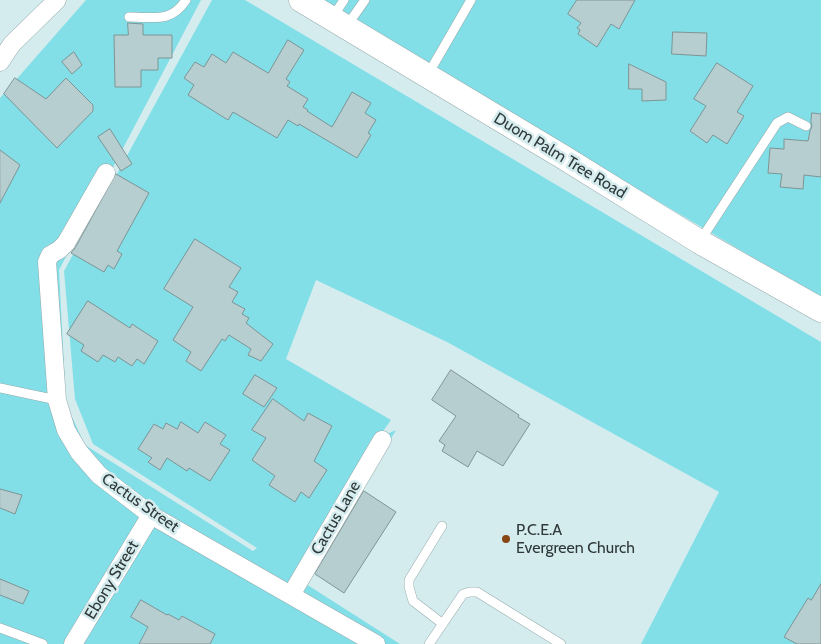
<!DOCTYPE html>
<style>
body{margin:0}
canvas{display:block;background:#d5ecee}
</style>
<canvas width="821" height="644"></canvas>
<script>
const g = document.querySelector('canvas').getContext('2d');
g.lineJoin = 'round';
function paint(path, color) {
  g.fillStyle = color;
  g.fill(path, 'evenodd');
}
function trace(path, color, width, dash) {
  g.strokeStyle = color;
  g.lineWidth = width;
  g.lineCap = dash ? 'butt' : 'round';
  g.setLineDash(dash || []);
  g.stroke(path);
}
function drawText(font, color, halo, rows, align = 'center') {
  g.font = font + ' Cabin,sans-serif';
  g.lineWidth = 5;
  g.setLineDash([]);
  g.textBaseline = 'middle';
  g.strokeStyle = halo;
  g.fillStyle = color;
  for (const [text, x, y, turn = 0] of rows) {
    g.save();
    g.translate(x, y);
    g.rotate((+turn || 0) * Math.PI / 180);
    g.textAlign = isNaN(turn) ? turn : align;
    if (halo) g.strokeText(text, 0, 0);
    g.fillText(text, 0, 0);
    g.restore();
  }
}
paint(new Path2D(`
 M86,0H201L59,270L66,404L85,445L253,551L257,548L93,444L75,399L64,271L212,0H245L821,342V644H641L719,492L447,342L316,280L286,359L391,420L378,438L396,430L306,584L400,644H0V98Z
 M319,0H821V298Z`), '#82dfe7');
const building = new Path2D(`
 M577,0H635L619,29L611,24L597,47L578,34L580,30L577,28L581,23L568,14Z
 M128,23L143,24V35H172V58H158V70H141V87H115L114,35H128Z
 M673,32L707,33L706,56L672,54Z
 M288,40L304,50L286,79L290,82L287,86L308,99L303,107L308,110L307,111L332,127L352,92L371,103L365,113L376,120L368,133L371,135L357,158L299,124L298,126L288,120L277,138L233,112L228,120L188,95L194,85L184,78L195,62L204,67L212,54L226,63L233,52L268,73Z
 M74,52L82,65L72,74L62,62Z
 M717,63L753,86L737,112L744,116L727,144L713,135L707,143L690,131L706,106L694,99Z
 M629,64L666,82V100L642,101V89H629Z
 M15,78L46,99L66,78L93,105V111L57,148L4,94Z
 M812,113L821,114V177L804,175L803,189L780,187L782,174L768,173L770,148L784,149V139L808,141L810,131L812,126L811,122Z
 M110,129L132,164L121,171L98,137Z
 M0,150L20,165L0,203Z
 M116,174L149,193L117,251L122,254L114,269L108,265L104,272L71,253L75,248Z
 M195,239L241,268L229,287L238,292L232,302L245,309L242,314L249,318L246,323L273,344L261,361L248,355L251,349L229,335L225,341L222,339L201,371L186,361L191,352L173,340L193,307L164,289Z
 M88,301L130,328L132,324L158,341L144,364L137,359L132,366L118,357L115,362L103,355L98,362L81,351L84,345L67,334Z
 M451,370L519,415L518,417L530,424L503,466L477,451L468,467L442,451L445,445L439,441L456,416L432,400Z
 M255,375L277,388L264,407L243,394Z
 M273,399L304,421L308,413L332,426L314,461L327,470L309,498L301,492L295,502L269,485L275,476L252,460L266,438L252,430Z
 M181,422L198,433L205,422L226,435L220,444L230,450L210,481L189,468L187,471L167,458L160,470L148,462L152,458L138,449L154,424L163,429L166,423L177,429Z
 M0,489L22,495L15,514L0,508Z
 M364,491L396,512L344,593L315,574Z
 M0,579L29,591L23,604L0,595Z
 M821,584V644H797L784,637L808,598L811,600Z
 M141,600L167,615L168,614L179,620L182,616L215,634L210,644H139L148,627L131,617Z`);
paint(building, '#b7ced0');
trace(building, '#7e9495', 1);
const lane = new Path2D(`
 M129,17C154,17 171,23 186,0
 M332,18L344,0
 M346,27L365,0
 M427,76L471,0
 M700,241L777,123L788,117L806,126
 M0,388L57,400
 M442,526L409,580V587L413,601L443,624
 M0,628L43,644
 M429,644L463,594L470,592H477L561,644`);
const street = new Path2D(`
 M0,62L12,44L57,0
 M106,173L66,243L59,250L50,255L47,262L57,400L66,430L79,452L99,475L151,515L376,644
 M291,595L382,440
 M73,644L151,515`);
const secondary = new Path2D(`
 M301,0L563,157L700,242L821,310`);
trace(lane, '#95aaac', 10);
trace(street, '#95aaac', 19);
trace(secondary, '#95aaac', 25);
trace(lane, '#fff', 9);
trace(street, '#fff', 18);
trace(secondary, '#fff', 24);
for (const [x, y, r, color] of [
 [506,539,5,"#884614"]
]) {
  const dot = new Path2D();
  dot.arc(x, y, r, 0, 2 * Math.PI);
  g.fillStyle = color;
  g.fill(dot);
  trace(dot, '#d5ecee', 2);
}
drawText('16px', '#2f3839', '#d5ecee', [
 ["Duom Palm Tree Road",560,156,31],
 ["Cactus Street",140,503,35],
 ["Cactus Lane",336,518,-60],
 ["Ebony Street",112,580,-59]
]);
drawText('16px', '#2f3839', '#d5ecee', [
 ["P.C.E.A",516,530],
 ["Evergreen Church",516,548]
], 'left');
</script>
